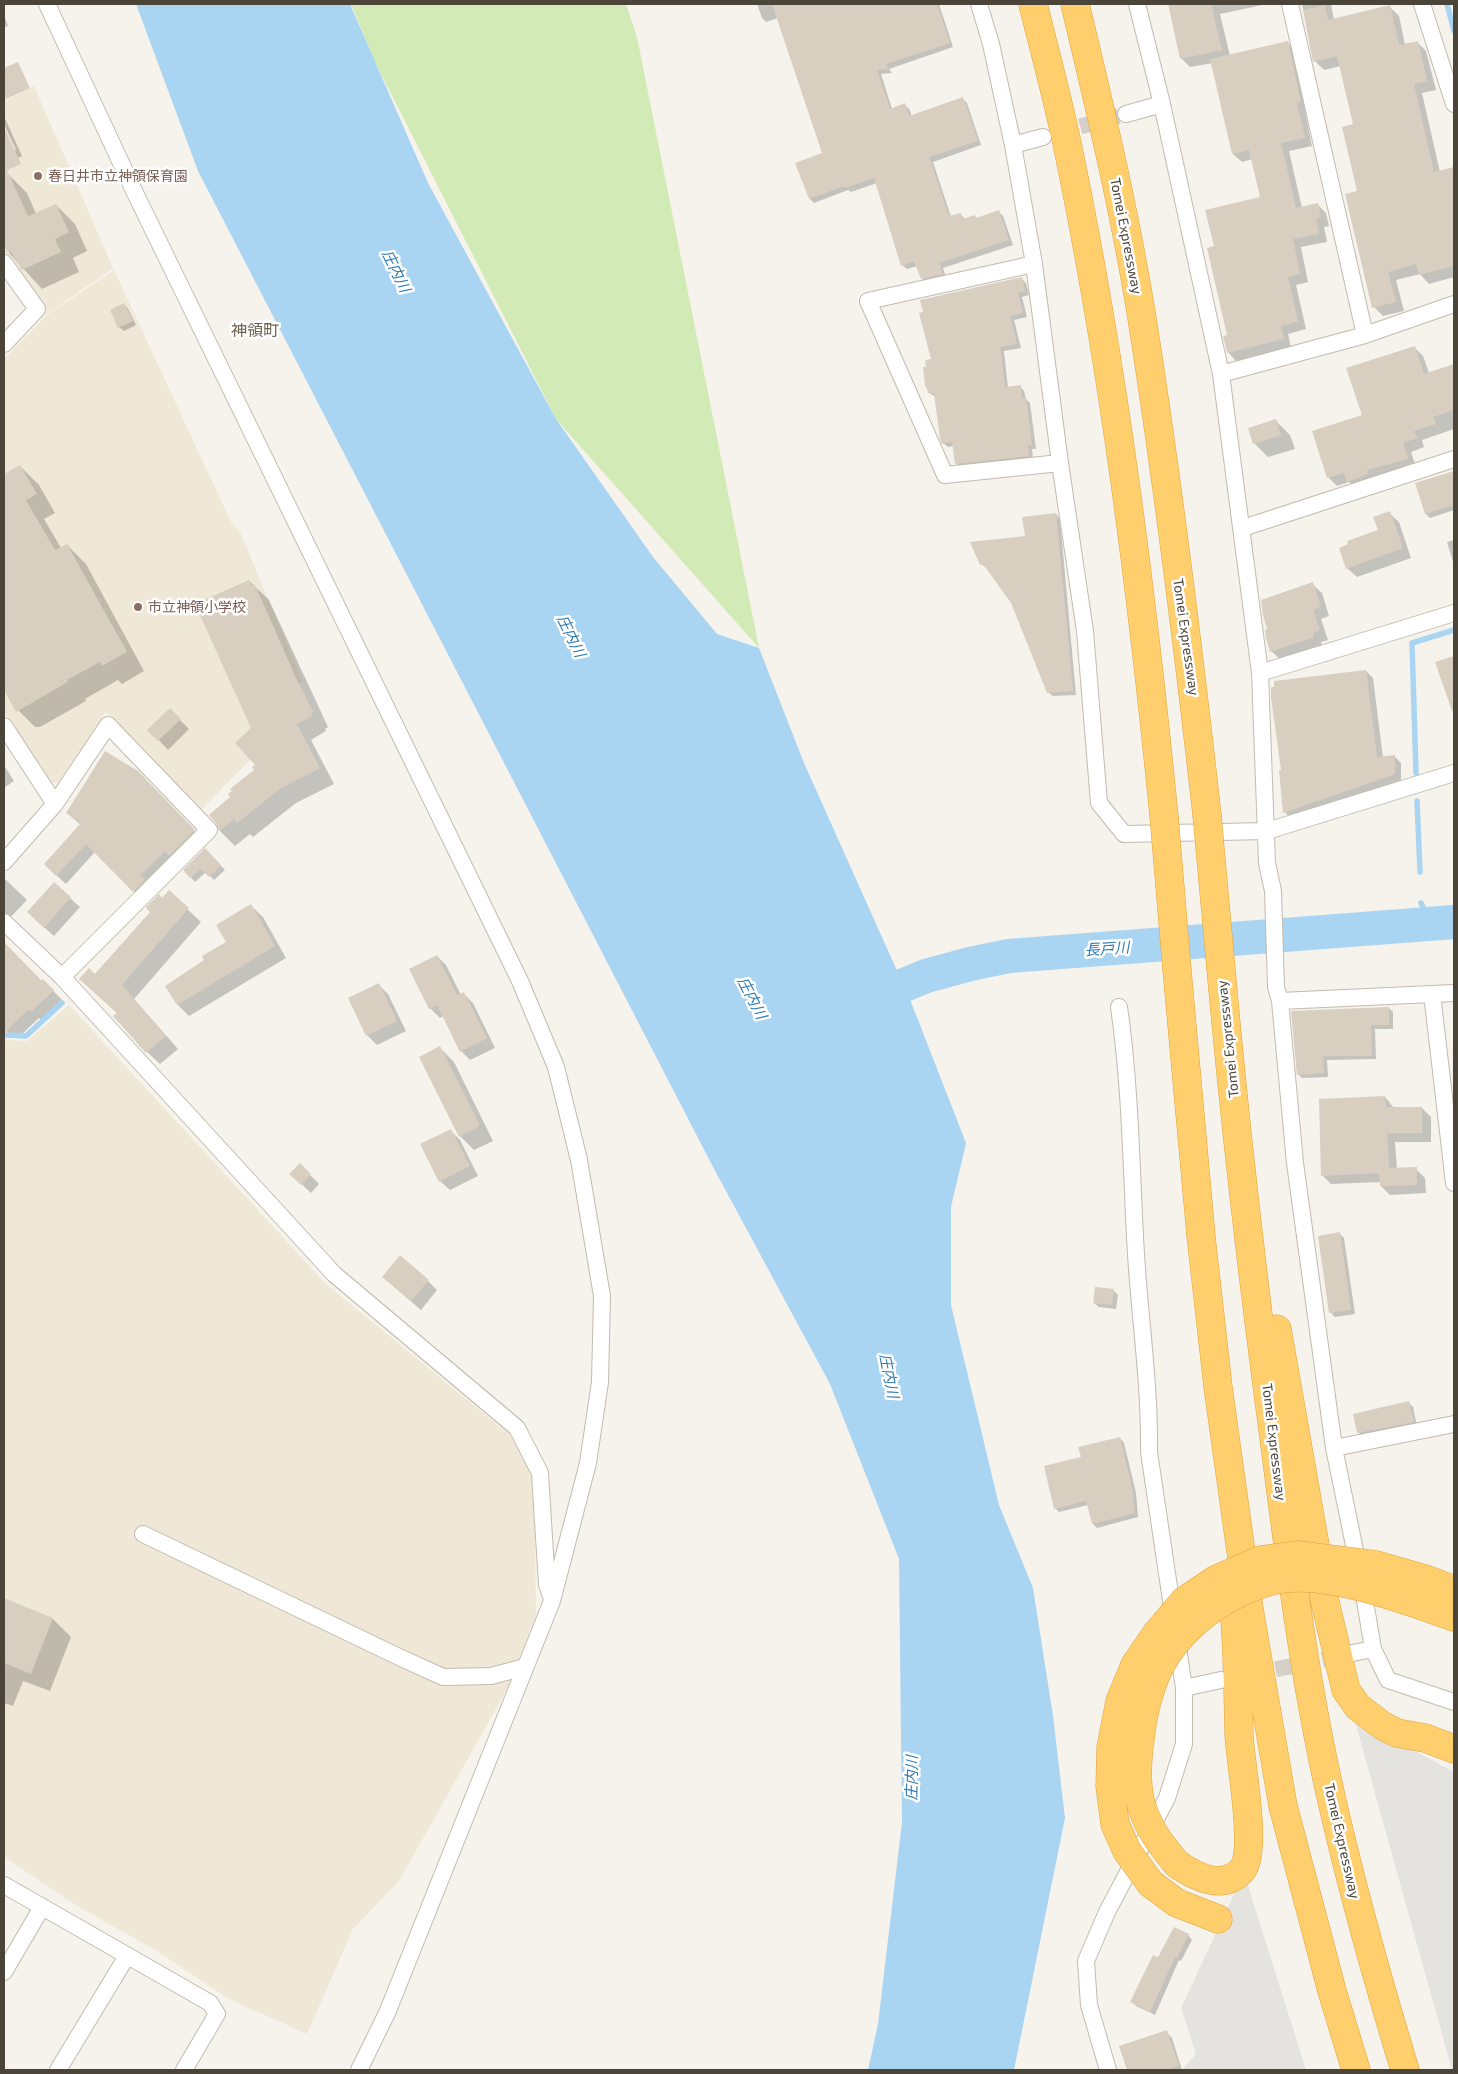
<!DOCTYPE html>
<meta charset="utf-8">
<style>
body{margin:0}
#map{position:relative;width:1458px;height:2074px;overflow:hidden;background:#f6f3ec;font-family:"Exo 2",sans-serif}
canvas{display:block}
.frame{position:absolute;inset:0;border:5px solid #4b4439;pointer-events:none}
</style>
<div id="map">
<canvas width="1458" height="2074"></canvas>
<div class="frame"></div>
</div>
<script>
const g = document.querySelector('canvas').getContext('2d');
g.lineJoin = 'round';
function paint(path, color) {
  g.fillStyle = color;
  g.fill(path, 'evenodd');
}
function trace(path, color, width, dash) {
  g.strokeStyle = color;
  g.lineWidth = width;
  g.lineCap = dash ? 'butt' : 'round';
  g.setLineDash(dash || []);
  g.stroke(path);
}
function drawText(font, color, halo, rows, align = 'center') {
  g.font = font + ' "Exo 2","Noto Sans JP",sans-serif';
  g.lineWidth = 5;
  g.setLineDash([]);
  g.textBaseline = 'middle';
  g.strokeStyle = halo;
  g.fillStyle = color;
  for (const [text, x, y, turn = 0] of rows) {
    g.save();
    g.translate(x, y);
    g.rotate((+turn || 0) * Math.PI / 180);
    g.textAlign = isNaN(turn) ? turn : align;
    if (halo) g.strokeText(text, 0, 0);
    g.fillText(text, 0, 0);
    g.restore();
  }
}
paint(new Path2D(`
 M34,86L113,268L46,315L4,251V101Z
 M114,270L231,522L240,532L303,681L243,708L265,745L201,810L106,712L58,783H51L4,711V359L46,316Z
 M69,1005L326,1284L510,1435L531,1472L535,1529L536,1616L506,1691L399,1881L353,1929L307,2034L229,1999L157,1951L74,1904L4,1857V1040L27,1041Z`), '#efe8d6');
paint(new Path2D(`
 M351,4H626L637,37L759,648L556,419L376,64Z`), '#d2eab5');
paint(new Path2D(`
 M1354,1718L1454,1772V2070H1452Z
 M1244,1873L1306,2070H1182L1196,2054L1181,2008Z`), '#e5e3e0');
paint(new Path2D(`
 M136,4H350L428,183L556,419L653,557L717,634L759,648L804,763L911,1002L966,1143L951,1207V1305L999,1505L1033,1588L1053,1716L1065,1818L1014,2070H868L878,2024L902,1822L899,1559L830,1384L712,1165L198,171Z`), '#a9d4f2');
paint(new Path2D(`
 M757,4H939L953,47L889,69L892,73L881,74L892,109L905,105L909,109L912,116L963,99L967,103L981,145L933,162L951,217L960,214L965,219L975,216L978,219L999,212L1003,216L1013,245L943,268L946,278L926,283L922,278L917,266L907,269L902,265L877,183L851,192L848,190L814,203L810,199L824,153L778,18L766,22L762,18Z
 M1169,4H1267L1220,14L1230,56L1288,43L1296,51L1308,110L1305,111L1312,146L1289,151L1302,208L1318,205L1326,213L1329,226L1324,227L1327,242L1301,247L1308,282L1296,285L1306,329L1288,334L1291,348L1236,361L1228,352L1229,335L1216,247L1262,198L1253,159L1242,162L1233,154L1213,63L1190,67L1181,58Z
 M1302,4H1331L1334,20L1390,7L1399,16L1405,45L1417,42L1426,51L1436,90L1422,93L1440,172L1454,168V277L1429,284L1420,274L1396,280L1404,311L1383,316L1374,307L1358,192L1354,125L1341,66L1324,70L1315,61Z
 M4,15L8,26L4,27Z
 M4,116L22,156L4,165V130L13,151L16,150L4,124Z
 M8,174L27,193L36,214L56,205L75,224L87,251L73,258L79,272L42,289L9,253L4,243V177Z
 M1021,278L1026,283L1029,295L1022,297L1027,317L1014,320L1021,348L1004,351L1008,388L1020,386L1024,391L1026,399L1030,403L1036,449H1032L1033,460L960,468L956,463L954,446L948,447L943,443L936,397L929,393L926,386L927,368L932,360Z
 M124,304L128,309L136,325L124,331L119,327Z
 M1414,347L1423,356L1429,373L1454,365V429L1422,440L1424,447L1411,452L1416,467L1357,489L1349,482L1337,486L1328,477L1364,416Z
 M1276,421L1290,435L1295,449L1268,457L1254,443Z
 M20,466L39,485L55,513L44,519L61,548L67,545L86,564L144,671L122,684L118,680L85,699L86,701L40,727H35L16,708L9,685L4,676V476Z
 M1454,472V510L1430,518L1426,514L1417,484Z
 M1389,513L1399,522L1411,558L1357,577L1347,568L1379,530Z
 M1056,514L1060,519L1076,695L1053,696L1048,692L1012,602L987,568L981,564L1026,537Z
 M1454,540V565L1447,542Z
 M249,581L269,600L328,727L325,729L326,731L311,740L334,784L296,803L253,837L250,834L235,846L220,831L218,823L232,797L256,770L257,765L253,728Z
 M1312,584L1322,593L1329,616L1321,619L1328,640L1321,642L1322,646L1281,660L1271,651Z
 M1366,671L1373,678L1383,758L1394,756L1401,763V780L1291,819L1285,812Z
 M170,710L189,729L168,750L149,730Z
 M4,765L14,781L4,788Z
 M138,772L203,840L143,900L95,852L66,884L54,873L81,825L67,813Z
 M205,850L225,870L214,880L206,872L195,882L184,870Z
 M5,879L27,900L4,924V880Z
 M54,884L80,907L54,936L38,922Z
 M169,892L201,922L134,999L178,1049L160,1064L147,1052L118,1014L86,984Z
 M251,906L263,917L286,958L189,1016L178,1005L167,986L205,961L228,943Z
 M10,950L41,982L43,980L62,1000L41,1020L39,1018L19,1037L16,1034L12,1037L4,1029V956Z
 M437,956L446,965L461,995L463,993L473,1003L495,1048L470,1060L461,1051L443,1016L440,1018L430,1008L411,969Z
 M379,985L388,994L406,1031L377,1045L367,1035L350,999Z
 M1389,1008L1393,1012V1029H1375L1376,1059L1327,1060L1328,1077L1302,1078L1298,1074L1292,1012Z
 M440,1048L454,1062L493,1141L474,1150L460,1136Z
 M1385,1097L1394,1108H1422L1431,1117V1142H1395L1397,1169H1416L1425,1178L1426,1193L1390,1195L1381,1186V1182L1331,1184L1323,1176Z
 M450,1130L460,1140L478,1176L450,1190L440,1181Z
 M300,1165L319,1184L311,1193L291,1174Z
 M1340,1234L1344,1238L1355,1314L1335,1317L1331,1313Z
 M428,1281L437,1290L421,1310L393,1286Z
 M1113,1290L1118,1295L1116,1309L1099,1307L1094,1303Z
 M1408,1402L1413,1407L1417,1426L1363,1437L1358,1432Z
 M1120,1438L1124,1443L1136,1493L1138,1517L1097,1528L1093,1524L1088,1505L1059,1512L1055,1508L1082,1458Z
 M4,1600L53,1619L71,1637L50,1691L23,1681L13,1706L4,1703Z
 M1188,1935L1192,1940L1181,1961L1179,1960L1155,2015L1136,2006L1132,2001L1158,1959Z
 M1167,2033L1172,2038L1182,2070H1128L1121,2047Z`), '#0003');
trace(new Path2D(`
 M1447,4L1454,31
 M1416,773L1412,643L1454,630
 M1417,801L1420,872
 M1421,903L1431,924
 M4,1035L26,1036L62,1003`), '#a9d4f2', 5.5);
trace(new Path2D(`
 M861,1003L926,976L970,964L1009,956L1454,922`), '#a9d4f2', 34);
paint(new Path2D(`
 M772,4H937L950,43L886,64L889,69L877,70L890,109L905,103L909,116L963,97L978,141L929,157L949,216L961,213L963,219L975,215L976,218L999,210L1009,240L939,263L943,274L921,279L914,261L901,266L874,178L845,188L844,186L809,199L795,163L822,153Z
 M1168,4H1211L1222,50L1180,59Z
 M1325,5L1328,20L1390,5L1399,45L1418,41L1427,81L1414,84L1434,172L1454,167V266L1419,275L1416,264L1388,272L1396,302L1372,308L1345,194L1357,191L1342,127L1353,124L1337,56L1313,62L1303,10Z
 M1288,41L1301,102L1297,103L1305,138L1281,143L1296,208L1318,203L1321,218L1316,219L1319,234L1293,239L1300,274L1288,277L1298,321L1281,326L1284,339L1227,353L1223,336L1227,335L1207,248L1214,246L1205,210L1260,197L1249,150L1232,154L1210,59Z
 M18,62L30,88L4,100V68Z
 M4,127L21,164L7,170L28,216L56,204L69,232L55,239L61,252L22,270L11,252L8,253L4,245Z
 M1022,277L1025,291L1018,293L1023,313L1010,316L1017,344L1000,347L1005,387L1021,385L1022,398L1026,397L1032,445H1028L1029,456L955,464L952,442L942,444L940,439L934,393H928L927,386L925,387L923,367H926L925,360L931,359L919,313L923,312L920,300Z
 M124,303L133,321L118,328L110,310Z
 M1415,346L1424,374L1454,364V410L1433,417L1436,424L1414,431L1417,438L1403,443L1408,459L1367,470L1368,474L1347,482L1344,473L1327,478L1312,431L1362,415L1346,368Z
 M1276,419L1281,435L1253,444L1248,428Z
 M20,465L37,494L26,500L55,550L67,544L127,652L102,666L100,662L67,680L68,682L16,712L4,690V474Z
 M1454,471V505L1425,514L1415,483Z
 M1390,511L1403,548L1346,569L1339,548L1348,544L1347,541L1378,530L1373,517Z
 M1056,513L1073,691L1047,693L1011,603L983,564L980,565L970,542L1025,536L1022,517Z
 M249,580L251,585L254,584L259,594L297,680L313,712L311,713L312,716L297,724L320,768L281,788L237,823L234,819L219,831L216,823L209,815L230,797L228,794L232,791L230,789L254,770L252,767L255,765L235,743L251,728L195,604Z
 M1313,582L1321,607L1313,610L1320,630L1313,633L1314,637L1270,652L1266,638L1265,630L1267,629L1263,615L1261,600Z
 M1454,656V710L1452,711L1435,662Z
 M1366,670L1377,757L1395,755V774L1283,813L1279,770H1281L1271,698V687H1274V681Z
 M170,708L181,719L158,741L147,730Z
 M105,751L138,771L195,830L169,856L165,851L141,875L145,880L133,892L86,844L56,876L44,864L81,823L66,813Z
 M205,848L221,865L209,877L201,869L190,878L183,870Z
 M54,882L71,897L44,928L27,912Z
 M169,890L189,908L122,985L166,1036L146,1053L113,1016L117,1013L79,979L89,968L95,974L150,912L146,908L147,906L159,894L162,898Z
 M251,904L275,946L177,1005L165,986L204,960L202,956L226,942L216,925Z
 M4,942L41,980L43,979L54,990L31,1012L29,1009L4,1033Z
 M437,955L457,995L464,992L487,1038L460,1052L437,1005L429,1009L409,969Z
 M379,983L397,1021L366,1036L348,998Z
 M1389,1007V1025H1371L1372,1056H1323L1324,1073L1297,1075L1291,1011Z
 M440,1046L480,1126L459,1137L419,1057Z
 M1385,1096L1386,1107H1422V1133H1387L1389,1168L1417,1167V1185L1380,1186L1379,1173L1321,1176L1319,1099Z
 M451,1129L470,1166L439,1182L420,1144Z
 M300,1163L311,1174L301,1185L289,1174Z
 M1340,1232L1351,1310L1329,1313L1318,1236Z
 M400,1255L429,1280L411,1301L382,1277Z
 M1095,1287L1114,1289L1112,1305L1093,1303Z
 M1409,1401L1414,1422L1357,1433L1353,1414Z
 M1120,1437L1132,1487L1135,1513L1092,1524L1086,1501L1054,1509L1044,1466L1081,1457L1078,1447Z
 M4,1598L53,1618L31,1674L4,1663Z
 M1174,1927L1189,1934L1177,1958L1175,1957L1150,2012L1130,2002L1153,1955L1158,1957Z
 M1167,2030L1179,2066L1166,2070H1127L1119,2046Z`), '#d8cfc1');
trace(new Path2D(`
 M1057,133L1126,114
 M1252,1674L1346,1655`), '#d4d0c8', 16, [16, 8]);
const street = new Path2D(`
 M47,4L136,195L520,981L556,1067L579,1160L602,1296L600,1382L588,1463L552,1601L387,2013L359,2070
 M979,4L991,44L1013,145L1034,264L1060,463L1085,631L1099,803L1124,834L1267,831L1454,773
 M1137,4L1162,104L1221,374L1260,673L1267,863L1273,891L1276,987L1280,1001L1295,1163L1334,1448L1363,1589L1373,1649L1388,1680L1454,1702
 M1290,4L1365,335
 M1422,4L1454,104
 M1126,114L1162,104
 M1013,145L1043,137
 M4,263L37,309L4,344
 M1034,264L868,301L945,475L1060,463
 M1221,374L1365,335L1454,304
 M1243,528L1454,459
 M1260,673L1454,613
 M4,726L55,804
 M4,862L55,804L108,725L209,830L62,977
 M4,922L62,977L334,1274L517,1428L540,1473L547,1585L551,1596
 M1432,994L1454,993
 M1280,1001L1432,994L1454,1183
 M1334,1448L1454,1424
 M143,1534L399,1657L443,1677L491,1676L525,1667
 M1348,1654L1373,1649
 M1184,1688L1221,1680
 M4,1885L210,2003L217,2014L184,2070
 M4,1972L42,1907
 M58,2070L127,1956
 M1108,2070L1089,2005L1086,1961L1107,1912L1167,1798L1184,1744V1688L1149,1452C1150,1386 1140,1320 1136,1254C1131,1171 1131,1090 1119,1007`);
const highway = new Path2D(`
 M1033,4C1045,53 1059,103 1069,153C1114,371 1142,594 1164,816
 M1075,4C1101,112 1127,221 1144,331C1169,492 1189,654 1207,815
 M1221,969C1235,1126 1253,1282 1274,1438C1288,1546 1301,1654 1323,1760C1345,1865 1374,1968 1405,2070
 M1177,970L1201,1236L1218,1387L1249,1609L1283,1806L1332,1991L1356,2070
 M1277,1329L1325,1602L1346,1690L1358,1707L1383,1726L1397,1733L1425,1738L1454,1749
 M1428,1580L1454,1590
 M1423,1606L1454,1617
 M1177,1864C1196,1877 1223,1891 1242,1870C1258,1851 1240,1761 1239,1735C1238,1697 1238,1659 1235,1621
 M1151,1884L1177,1903L1218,1919`);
trace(street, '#c2bbae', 18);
trace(highway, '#e0a43c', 29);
trace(street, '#fff', 16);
trace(highway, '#ffcf6e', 28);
const highwayBridge = new Path2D(`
 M1207,815L1221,969
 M1164,816L1177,970
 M1177,1864C1163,1847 1150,1831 1143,1810C1135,1789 1137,1761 1140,1739C1142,1723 1145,1706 1150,1691C1166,1636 1218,1596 1271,1581C1314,1569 1382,1592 1423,1606
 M1151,1884L1127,1851L1115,1824L1110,1786L1111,1747L1120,1701L1135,1665L1157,1633L1184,1601L1215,1580L1260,1560L1297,1555L1376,1565L1428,1580`);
trace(highwayBridge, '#e0a43c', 29, []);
trace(highwayBridge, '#ffcf6e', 28);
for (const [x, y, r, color] of [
 [38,176,5,"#8d6e63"],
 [138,607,5,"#8d6e63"]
]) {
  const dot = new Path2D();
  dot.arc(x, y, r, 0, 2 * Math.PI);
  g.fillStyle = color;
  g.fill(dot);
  trace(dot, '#fff', 2);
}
drawText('14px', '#785e54', '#fff', [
 ["春日井市立神領保育園",48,176],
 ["市立神領小学校",148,607]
], 'left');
drawText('14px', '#4b4439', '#fff', [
 ["Tomei Expressway",1126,236,79],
 ["Tomei Expressway",1186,637,82],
 ["Tomei Expressway",1228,1039,-96],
 ["Tomei Expressway",1274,1442,83],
 ["Tomei Expressway",1342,1841,77]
]);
drawText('italic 15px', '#2e7ab2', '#fff', [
 ["庄内川",396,271,64],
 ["庄内川",571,636,64],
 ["長戸川",1107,949,-4],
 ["庄内川",752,998,63],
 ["庄内川",889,1376,79],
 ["庄内川",912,1778,-89]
]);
drawText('16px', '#6e6250', '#fff', [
 ["神領町",255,331]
]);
</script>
